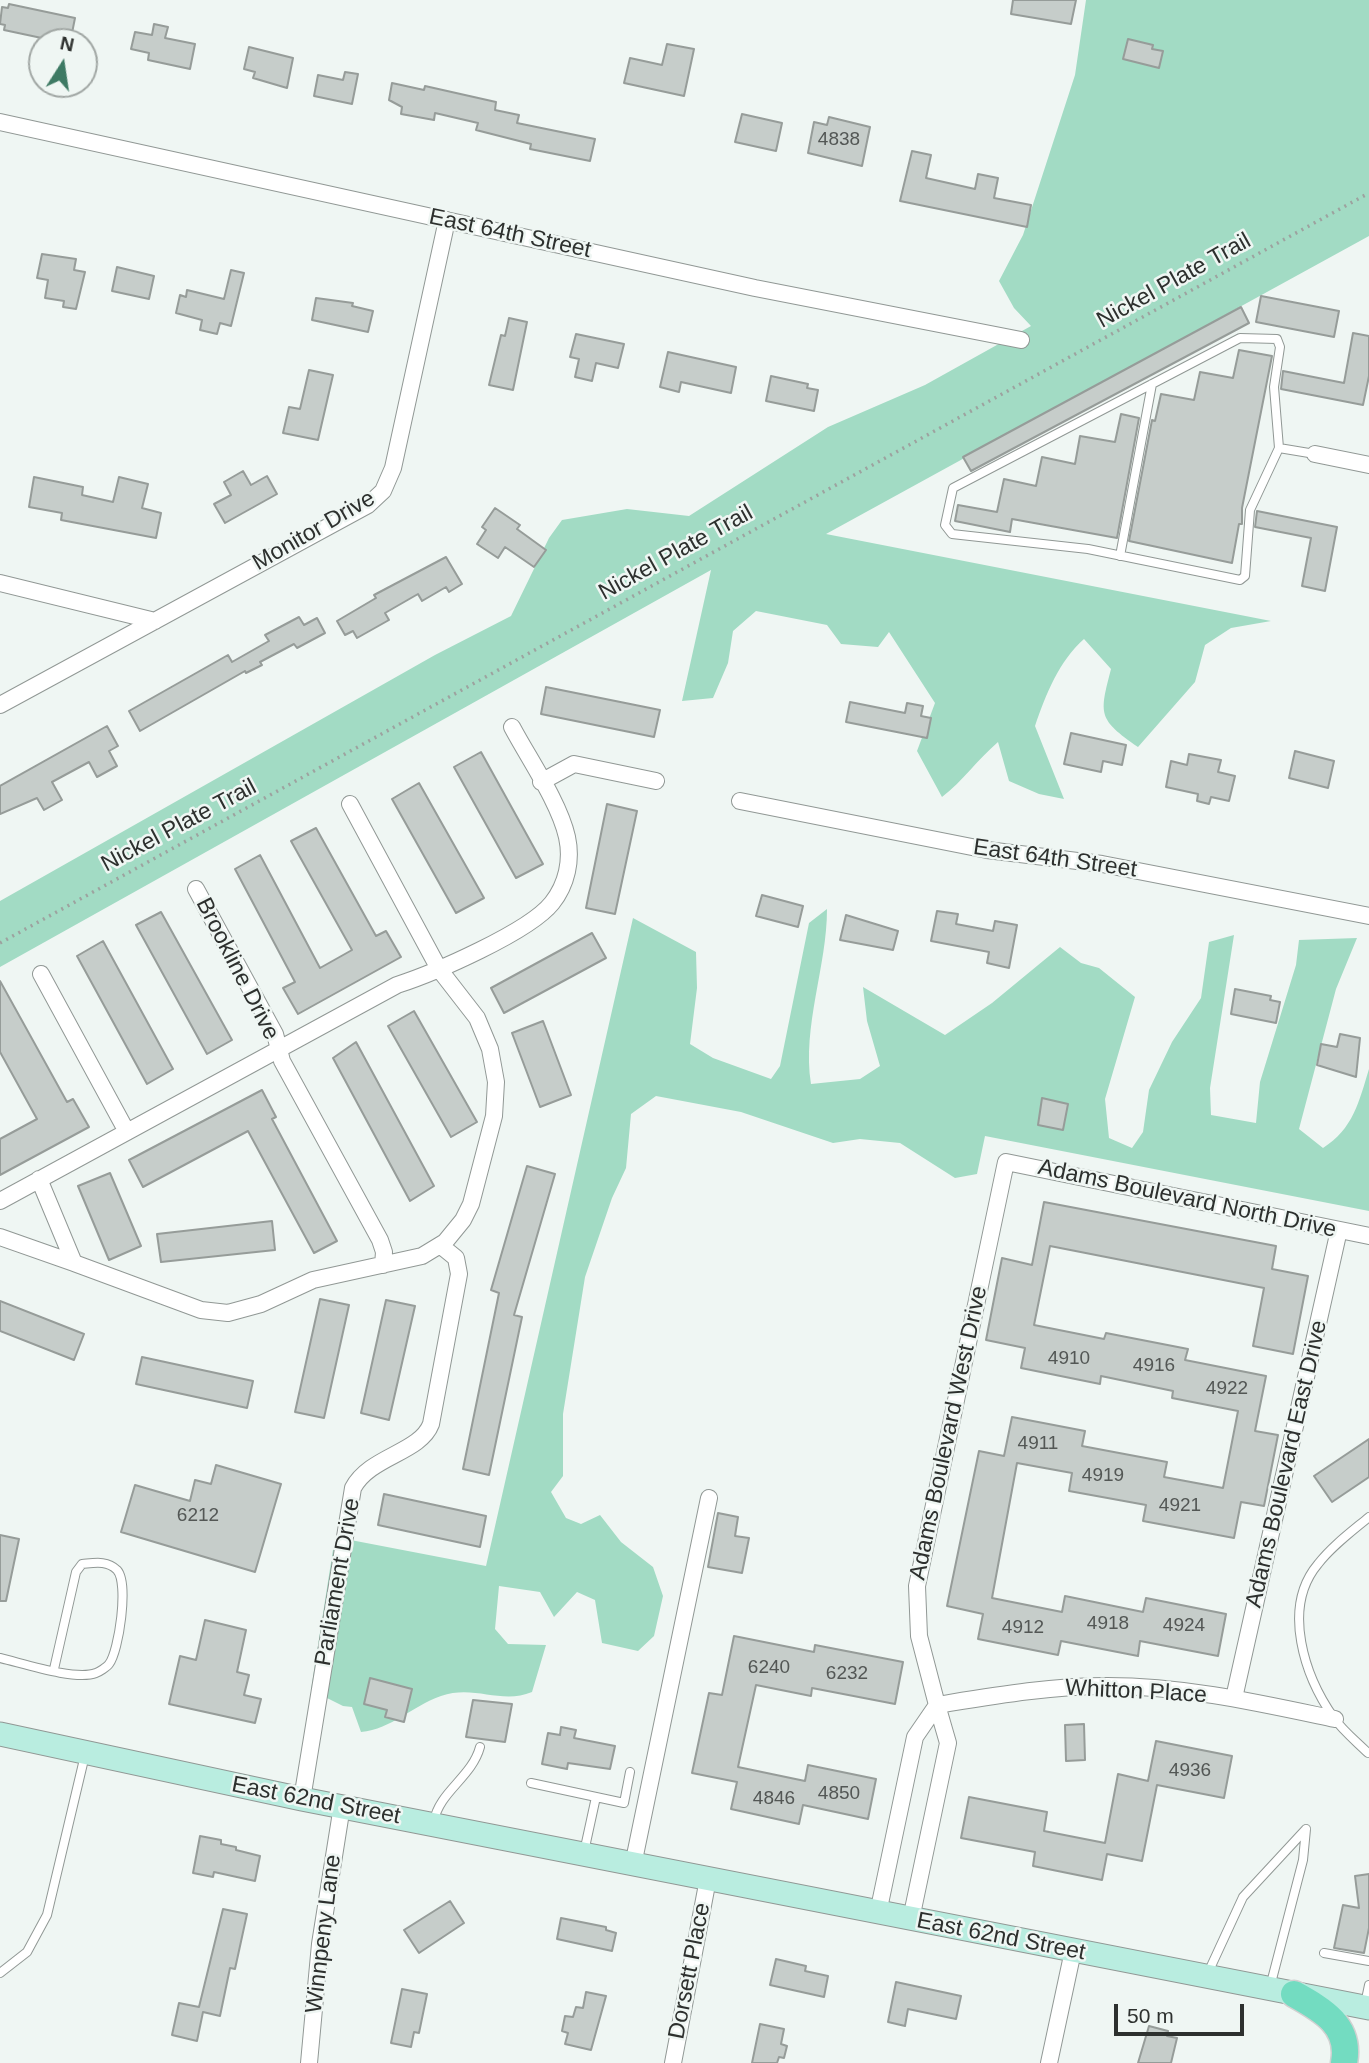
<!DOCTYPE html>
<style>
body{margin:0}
#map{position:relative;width:1369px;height:2063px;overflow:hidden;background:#eff6f3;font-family:Arial,sans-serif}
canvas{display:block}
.north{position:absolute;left:28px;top:28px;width:70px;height:70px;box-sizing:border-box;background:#eff6f3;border:2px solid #a1a7a4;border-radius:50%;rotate:12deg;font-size:19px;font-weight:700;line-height:28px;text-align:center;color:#2d302e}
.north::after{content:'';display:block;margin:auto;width:24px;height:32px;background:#3e7a64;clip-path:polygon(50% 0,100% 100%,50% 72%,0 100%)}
.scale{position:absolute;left:1114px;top:2004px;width:130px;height:32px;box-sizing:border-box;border:4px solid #2d302e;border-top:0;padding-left:9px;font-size:21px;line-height:24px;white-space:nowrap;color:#2d302e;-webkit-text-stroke:5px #eff6f3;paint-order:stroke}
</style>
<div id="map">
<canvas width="1369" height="2063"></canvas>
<div class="north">N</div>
<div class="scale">50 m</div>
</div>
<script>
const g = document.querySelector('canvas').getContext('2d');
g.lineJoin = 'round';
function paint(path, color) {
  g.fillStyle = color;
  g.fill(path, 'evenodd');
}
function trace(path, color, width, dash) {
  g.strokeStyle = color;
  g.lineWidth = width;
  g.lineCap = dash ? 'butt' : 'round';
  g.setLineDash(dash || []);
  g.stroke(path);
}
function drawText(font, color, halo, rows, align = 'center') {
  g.font = font + ' Arial,sans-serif';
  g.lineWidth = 5;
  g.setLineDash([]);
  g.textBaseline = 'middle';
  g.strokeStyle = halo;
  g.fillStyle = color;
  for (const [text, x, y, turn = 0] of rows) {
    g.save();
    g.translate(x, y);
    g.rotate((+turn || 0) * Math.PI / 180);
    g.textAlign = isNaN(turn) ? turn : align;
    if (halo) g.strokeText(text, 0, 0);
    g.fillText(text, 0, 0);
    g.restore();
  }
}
paint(new Path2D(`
 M1086,0H1369V236L826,534L1271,621L1231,628L1205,645L1195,682L1138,747C1098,719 1099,715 1111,669L1084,639C1059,661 1046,694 1035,726L1064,799L1039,794L1009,781L998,742C977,760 963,781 942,797L917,751L935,703L889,632L878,647L841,644L827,625L756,611L733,631L728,663L713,698L682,701L711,570L0,967V901L435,655L511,616L549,538L562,520L627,509L689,516L828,427L925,385L1031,326L1014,308L999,281L1023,235L1075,75Z
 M827,909C827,967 802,1026 811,1084L860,1079L880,1066L867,1021L863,987L945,1035L992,1003L1060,947L1081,963L1099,968L1135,997L1105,1099L1109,1138L1132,1148L1143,1132L1149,1090L1172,1042L1201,998L1209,942L1234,935L1210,1088L1211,1115L1256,1123L1260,1082L1296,965L1299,940L1357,938L1336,989L1299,1129L1323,1148C1353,1129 1359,1102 1369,1069V1211L985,1136L977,1174L955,1178L900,1143L860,1139L833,1143L741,1112L656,1096L631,1114L626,1168L612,1198L585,1277L563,1414V1476L551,1492L566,1518L581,1524L600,1515L621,1542L653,1567L663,1596L654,1636L638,1651L602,1643L595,1600L577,1592L554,1617L540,1592L499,1586L495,1629L508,1644L546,1645L532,1692C501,1705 474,1684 441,1696C412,1706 392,1729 361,1732L352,1707L343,1706L311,1690L335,1537L486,1566L633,918L696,952L697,988L690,1044L713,1058L771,1079L780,1066L809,923Z`), '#a2dbc4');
const building = new Path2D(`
 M1013,0H1076L1071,24L1011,14Z
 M9,4L75,18L71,38L52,34L51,40L4,30L5,25L0,24L2,7L8,8Z
 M154,24L168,27L165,38L195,44L190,69L148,60L149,53L131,49L135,32L152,35Z
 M1128,39L1153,45L1152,49L1163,51L1159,68L1123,59Z
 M667,44L694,49L684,96L624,83L630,58L662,65Z
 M249,47L293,58L287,88L253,78L255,72L244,69Z
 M345,72L358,74L352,104L314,96L318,75L343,80Z
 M392,83L424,90L425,86L496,102L495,110L519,115L517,123L595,139L590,161L530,149L531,144L476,130L478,123L435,113L434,120L401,114L402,107L389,100Z
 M742,114L782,123L776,151L735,142Z
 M829,117L870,127L862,166L808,153L814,122L827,125Z
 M912,151L931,155L926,178L975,189L978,174L998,178L994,198L1031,205L1027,227L900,201Z
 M42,254L76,259L74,270L85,272L76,309L63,307L64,301L45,298L48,280L37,278Z
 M117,267L154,276L149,299L112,291Z
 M231,270L244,273L231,326L220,323L217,334L200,330L202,320L176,313L180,295L186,297L187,290L224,299Z
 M1261,296L1339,311L1334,337L1256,322Z
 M316,298L353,303L352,306L373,311L368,332L312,320Z
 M1241,307L1249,323L971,471L963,457Z
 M509,318L527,322L513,390L489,385L501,335L505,336Z
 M1353,333L1369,336V376L1363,405L1281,389L1283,371L1344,383Z
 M576,334L624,344L618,368L596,363L592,381L575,377L579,359L570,357Z
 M1239,350L1272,356L1242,508V524H1239L1232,563L1129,541L1152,420L1155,421L1161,394L1194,400L1200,372L1233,378Z
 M668,352L736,367L731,393L681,382L679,392L660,387Z
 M309,370L333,375L318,440L283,433L289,407L300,409Z
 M771,376L808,384L807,388L818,390L814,411L766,401Z
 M1121,414L1139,418L1117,538L1012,519L1010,532L955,521L958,505L997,512L1004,479L1036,486L1042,457L1075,464L1080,436L1115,442Z
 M243,471L251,485L267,476L277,494L225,523L214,504L231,495L224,482Z
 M34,477L83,487L82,495L113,502L119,477L148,484L142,508L161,513L156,538L61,520L62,513L29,507Z
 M495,508L520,525L517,529L546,550L534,567L505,547L498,558L477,544L486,530L482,527Z
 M1257,511L1337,527L1325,591L1302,586L1311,538L1255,527Z
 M446,557L462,584L449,592L446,587L422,601L418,594L385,613L389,620L357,638L353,631L345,635L337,621L376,598L374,595Z
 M299,617L304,625L317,618L325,633L297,648L294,644L260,662L262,665L246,673L245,671L140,731L129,711L228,655L232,662L269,641L265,635Z
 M546,687L660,710L654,737L541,714Z
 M850,702L905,713L907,703L923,706L921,716L931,718L927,738L846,722Z
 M107,726L118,746L109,751L117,766L97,777L89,762L52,782L62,800L44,810L37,798L0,814V786Z
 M1071,733L1126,745L1122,765L1103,761L1101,772L1064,764Z
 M1295,751L1334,761L1328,788L1289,778Z
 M481,752L543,864L516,878L454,767Z
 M1189,754L1221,760L1218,772L1235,776L1229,801L1211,797L1209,804L1197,801L1198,794L1166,787L1171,761L1187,765Z
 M419,783L484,898L456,913L392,799Z
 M607,804L637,811L615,914L586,908Z
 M316,828L376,936L386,931L401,957L298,1014L283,988L295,982L235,869L260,855L320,968L352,950L291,841Z
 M762,895L803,906L798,927L756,916Z
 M937,911L958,914L956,924L993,931L995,921L1017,925L1009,968L987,963L989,952L931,941Z
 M161,912L232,1040L207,1054L136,925Z
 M846,915L898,931L893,950L840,940Z
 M592,933L606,958L504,1013L491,988Z
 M103,941L173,1069L147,1084L77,956Z
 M0,981L67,1102L73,1099L89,1127L0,1175V1139L37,1119L0,1052Z
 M1235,989L1271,996L1270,1000L1280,1002L1276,1023L1231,1014Z
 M414,1011L477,1122L451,1137L388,1026Z
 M543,1021L571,1095L540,1107L512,1033Z
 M1340,1034L1360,1038L1356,1077L1317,1065L1321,1044L1337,1047Z
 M356,1042L434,1186L410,1201L333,1058Z
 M262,1090L276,1117L272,1119L337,1241L314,1253L248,1131L143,1187L129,1160Z
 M1042,1098L1068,1104L1063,1130L1038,1125Z
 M527,1166L555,1174L514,1315L522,1317L489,1475L463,1469L499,1293L491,1290Z
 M110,1173L141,1246L109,1260L78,1186Z
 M1044,1202L1276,1246L1272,1269L1308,1276L1293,1354L1253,1346L1264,1288L1050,1246L1034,1325L1104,1339L1106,1333L1188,1349L1185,1360L1266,1376L1255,1431L1278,1435L1264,1506L1241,1502L1234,1538L1143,1521L1146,1505L1069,1491L1072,1473L1017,1463L992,1598L1062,1612L1065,1596L1143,1612L1146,1598L1226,1614L1218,1656L1140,1641L1138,1656L1061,1641L1058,1655L978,1639L983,1614L947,1606L979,1451L1004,1456L1012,1417L1085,1431L1082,1446L1167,1462L1164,1477L1223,1488L1238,1411L1172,1398L1173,1391L1101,1376L1100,1384L1021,1368L1025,1348L986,1340L1002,1258L1032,1265Z
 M272,1221L275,1250L161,1262L157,1234Z
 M320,1299L349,1305L324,1418L295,1412Z
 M386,1300L415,1306L389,1420L361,1413Z
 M0,1301L84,1334L74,1360L0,1331Z
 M142,1357L253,1381L247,1408L136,1384Z
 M1369,1439V1477L1332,1502L1314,1476Z
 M216,1465L281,1484L255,1572L121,1532L135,1485L190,1501L195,1480L211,1484Z
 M384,1494L486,1516L480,1547L378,1525Z
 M718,1513L738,1517L735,1536L749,1538L742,1573L708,1567Z
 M0,1535L19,1539L6,1601H0Z
 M205,1620L246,1630L237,1672L249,1675L244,1695L261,1699L255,1723L169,1704L180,1656L196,1660Z
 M734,1636L814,1652L815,1645L903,1662L895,1704L812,1688L811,1696L756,1685L738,1767L805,1781L808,1765L876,1779L868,1819L803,1805L799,1824L731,1809L737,1782L692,1773L709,1693L722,1695Z
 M370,1678L412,1689L404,1722L385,1717L387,1710L364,1704Z
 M473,1700L512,1704L505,1742L466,1737Z
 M1084,1724L1085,1760L1066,1761L1065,1725Z
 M561,1727L576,1730L574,1738L615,1746L610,1769L568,1763L567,1769L542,1764L548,1733L560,1735Z
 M1156,1741L1232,1756L1224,1798L1157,1785L1142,1861L1107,1854L1102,1880L1033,1866L1035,1852L961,1838L969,1797L1047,1812L1044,1831L1105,1843L1118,1774L1148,1781Z
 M200,1836L221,1840V1844L236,1847V1850L260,1856L255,1881L214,1872L213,1877L193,1873Z
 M1369,1874V1928L1364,1953L1334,1948L1343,1905L1359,1908L1355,1876Z
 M450,1901L464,1923L419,1953L404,1930Z
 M223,1909L247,1914L235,1969L230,1968L220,2016L203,2012L197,2041L172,2035L179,2003L199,2007Z
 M561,1918L606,1927V1930L616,1933L612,1951L557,1939Z
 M776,1959L806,1966L805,1971L828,1976L824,1997L770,1985Z
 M896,1982L961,1996L956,2019L908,2009L905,2026L888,2022Z
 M402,1989L427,1994L419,2033L414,2032L411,2047L391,2043Z
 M586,1992L606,1996L591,2050L565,2044L568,2033L562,2031L565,2016L573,2017L576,2007L583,2008Z
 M760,2024L784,2029L781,2044L787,2046L784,2058L779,2057L777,2063H752Z
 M1149,2026L1168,2031L1167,2036L1177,2038L1171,2063H1138Z`);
paint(building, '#c6cdca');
trace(building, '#969c99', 2);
const lane = new Path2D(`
 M1279,448L1250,510L1245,576L1240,580L1088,549L952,534L945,525L953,488L1240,338L1277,339L1280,347L1274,387L1279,448L1315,454
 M1120,556L1152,384
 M0,1658C22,1663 75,1681 96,1673C99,1672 107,1667 109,1664C119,1651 129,1583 117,1570C107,1560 94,1563 82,1564L76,1572L54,1669
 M1368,1753C1357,1742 1343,1731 1334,1718C1305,1677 1281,1608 1318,1564C1332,1546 1351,1532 1369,1517
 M531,1783L624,1803L630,1772
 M434,1821C439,1792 472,1777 480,1747
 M584,1852L596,1797
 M1324,1953L1369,1961
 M0,1973L27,1952L47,1915L85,1755
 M1207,1975L1243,1897L1306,1829
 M1270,1987L1303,1860L1306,1829
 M1365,2004L1369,1985`);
const street = new Path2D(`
 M0,122L755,288L1021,340
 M1315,454L1369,465
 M0,583L155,621
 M0,705L368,505L383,491L393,468L447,220
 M541,782L574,764L656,781
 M740,801L987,850L1102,864L1369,916
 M196,889L275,1034L282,1061L380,1240L384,1252L383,1265
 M41,974L127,1132
 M39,1179L74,1263L201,1310L228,1313L261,1304L313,1280L422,1256L445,1242L463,1220L471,1204L494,1116L496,1082L490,1049L477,1018L439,969L350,804
 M0,1201L397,985C434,973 529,932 552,903C567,884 572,860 567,837C559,802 529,759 512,727
 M0,1237L74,1263
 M1234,1698L1339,1230
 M1335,1719C1259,1703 1185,1686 1107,1686C1050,1686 993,1696 937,1705L919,1636L917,1586L1006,1162L1369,1236
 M302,1799L353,1488C370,1456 420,1453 431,1424L459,1274L456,1258L440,1245
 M633,1865L709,1498
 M878,1913L915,1737L937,1705L948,1743L911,1919
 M309,2063L320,1944L342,1806
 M673,2063L708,1879
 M1049,2063L1073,1951`);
const secondary = new Path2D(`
 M0,1734L302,1799L1369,2008`);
const primary = new Path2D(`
 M1294,1994C1323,2010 1351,2026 1344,2063`);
trace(lane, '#919895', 10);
trace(street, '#919895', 18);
trace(secondary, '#919895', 25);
trace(primary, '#d1d1d1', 29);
trace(new Path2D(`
 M0,943L1369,193`), '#9da29f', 3.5, [2, 5]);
trace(lane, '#fff', 8);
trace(street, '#fff', 16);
trace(secondary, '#b9ede0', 23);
trace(primary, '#73dcc1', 26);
drawText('19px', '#535755', null, [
 ["4838",839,140],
 ["4910",1069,1359],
 ["4916",1154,1366],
 ["4922",1227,1389],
 ["4911",1038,1444],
 ["4919",1103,1476],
 ["4921",1180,1506],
 ["6212",198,1516],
 ["4918",1108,1624],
 ["4924",1184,1626],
 ["4912",1023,1628],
 ["6240",769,1668],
 ["6232",847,1674],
 ["4936",1190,1771],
 ["4850",839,1794],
 ["4846",774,1799]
]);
drawText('23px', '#2d302e', '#eff6f3', [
 ["East 64th Street",510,234,12],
 ["Nickel Plate Trail",1174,281,-29],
 ["Monitor Drive",314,531,-30],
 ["Nickel Plate Trail",676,553,-29],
 ["Nickel Plate Trail",179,826,-28],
 ["East 64th Street",1055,859,8],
 ["Brookline Drive",237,969,63],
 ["Adams Boulevard North Drive",1187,1199,12],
 ["Adams Boulevard West Drive",949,1433,-78],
 ["Adams Boulevard East Drive",1287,1464,-77],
 ["Parliament Drive",338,1582,-80],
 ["Whitton Place",1136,1692,3],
 ["East 62nd Street",316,1801,11],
 ["Winnpeny Lane",324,1934,-83],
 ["East 62nd Street",1001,1937,11],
 ["Dorsett Place",690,1971,-79]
]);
</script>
